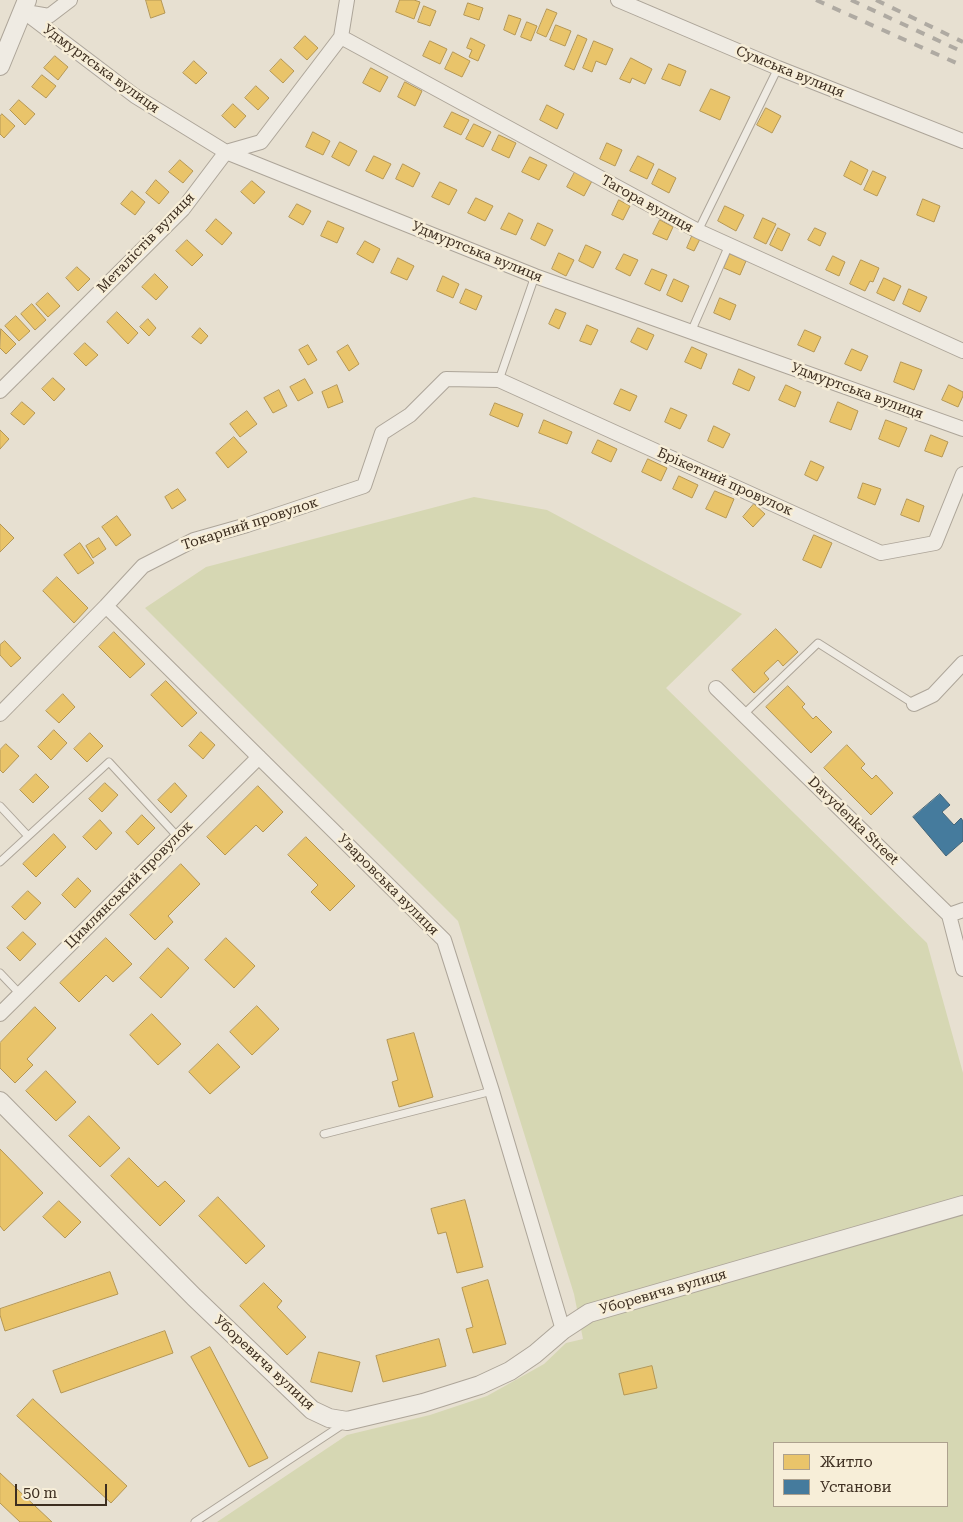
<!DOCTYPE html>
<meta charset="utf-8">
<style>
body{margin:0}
#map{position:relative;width:963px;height:1522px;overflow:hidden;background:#e7e0d1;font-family:"Roboto Serif",serif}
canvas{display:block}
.legend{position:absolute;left:773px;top:1442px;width:175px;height:65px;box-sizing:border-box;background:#f7eed8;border:1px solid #ada18e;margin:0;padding:6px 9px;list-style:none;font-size:15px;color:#3d2e20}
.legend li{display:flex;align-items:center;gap:10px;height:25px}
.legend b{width:25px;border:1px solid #ada18e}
.scale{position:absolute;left:15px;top:1484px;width:92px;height:22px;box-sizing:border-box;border:2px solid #3d2e20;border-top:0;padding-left:6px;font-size:15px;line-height:18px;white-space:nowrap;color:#3d2e20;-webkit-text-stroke:4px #f7eed8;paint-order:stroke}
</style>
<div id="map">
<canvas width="963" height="1522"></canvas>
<ul class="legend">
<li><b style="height:14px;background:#e9c46a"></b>Житло</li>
<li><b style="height:14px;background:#457b9d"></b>Установи</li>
</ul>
<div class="scale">50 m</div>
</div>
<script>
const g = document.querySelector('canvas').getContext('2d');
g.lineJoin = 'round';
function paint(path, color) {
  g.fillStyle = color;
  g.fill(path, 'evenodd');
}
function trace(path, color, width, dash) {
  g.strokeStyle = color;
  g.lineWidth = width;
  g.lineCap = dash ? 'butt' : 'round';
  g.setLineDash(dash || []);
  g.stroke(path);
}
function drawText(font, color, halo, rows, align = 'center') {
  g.font = font + ' "Roboto Serif",serif';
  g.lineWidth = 5;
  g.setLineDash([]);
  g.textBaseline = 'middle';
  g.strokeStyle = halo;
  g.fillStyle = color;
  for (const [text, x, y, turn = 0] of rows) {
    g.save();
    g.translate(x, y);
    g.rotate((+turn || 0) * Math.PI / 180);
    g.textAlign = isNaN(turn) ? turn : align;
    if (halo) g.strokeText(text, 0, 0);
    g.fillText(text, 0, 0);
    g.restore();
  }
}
paint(new Path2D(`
 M474,497L547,510L742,614L666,688L927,943L963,1073V1522H217L347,1435L430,1415L487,1396L544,1364L566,1343L583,1339L574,1294L458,921L145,608L206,567ZM774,1443H947V1506H774Z`), '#d6d7b3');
const homes = new Path2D(`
 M146,0H161L165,13L151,18Z
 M400,0H414L420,2L414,19L396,12Z
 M468,3L483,8L479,20L464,15Z
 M424,6L436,11L430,26L418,22Z
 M547,9L557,13L546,37L537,33Z
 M509,15L521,19L515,35L504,30Z
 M527,22L537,26L531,41L521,37Z
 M556,25L571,31L565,46L550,40Z
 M578,35L587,39L574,70L565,66Z
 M305,36L318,48L307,60L294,48Z
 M471,38L485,45L478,61L469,57L472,50L467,48Z
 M430,41L447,49L440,64L423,56Z
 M594,41L613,49L606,65L596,61L592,72L583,68Z
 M453,52L470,61L462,77L445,69Z
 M55,56L68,67L58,80L44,68Z
 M631,58L652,69L645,84L632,78L630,83L620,79Z
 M281,59L294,71L283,83L270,71Z
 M194,61L207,73L196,84L183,73Z
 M669,64L686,71L680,86L662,79Z
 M371,68L388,77L380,92L363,83Z
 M42,75L56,86L46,98L32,87Z
 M405,82L422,91L415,106L398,97Z
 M256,86L269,98L258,110L245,98Z
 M711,89L730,97L720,120L700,111Z
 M19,100L35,114L25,125L10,110Z
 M233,104L246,116L235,128L222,116Z
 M547,105L564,114L557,129L540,120Z
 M766,108L781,116L772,133L757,125Z
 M452,112L469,120L461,135L444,127Z
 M2,114L15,126L4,138L0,134V117Z
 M474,124L491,132L483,147L466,139Z
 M313,132L330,141L323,155L306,147Z
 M499,135L516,143L509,158L492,150Z
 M340,142L357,151L349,166L332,157Z
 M607,143L622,150L615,166L600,159Z
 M374,156L391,164L383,179L366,171Z
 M638,156L654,164L647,179L630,171Z
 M530,157L547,165L539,180L522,172Z
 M180,160L193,171L183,183L169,172Z
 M851,161L868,170L861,185L844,176Z
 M403,164L420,173L413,187L396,179Z
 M659,169L676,178L669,193L652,184Z
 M873,171L886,177L877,196L864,190Z
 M575,172L592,181L584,196L567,187Z
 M156,180L169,192L159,204L146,193Z
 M252,181L265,192L254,204L241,192Z
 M440,182L457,190L449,205L432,197Z
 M132,191L145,202L135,215L121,204Z
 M476,198L493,206L485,221L468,213Z
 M923,199L940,206L934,222L917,215Z
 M619,200L630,206L623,220L612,215Z
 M297,204L311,211L303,225L289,217Z
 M725,206L744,215L736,231L718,221Z
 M509,213L523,220L516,235L501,229Z
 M763,218L776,224L766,244L754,238Z
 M216,219L232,233L222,245L206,231Z
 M660,220L673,227L667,240L653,234Z
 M328,221L344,228L337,243L321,236Z
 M538,223L553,230L545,246L531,239Z
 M778,228L790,234L782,251L770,245Z
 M815,228L826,233L820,246L808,240Z
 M693,234L701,237L694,251L687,248Z
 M187,240L203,255L192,266L176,251Z
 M365,241L380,249L373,263L357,254Z
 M586,245L601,252L593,268L579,261Z
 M559,253L574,260L566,276L552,269Z
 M624,254L638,260L630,276L616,269Z
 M730,254L746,261L740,275L724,268Z
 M833,256L845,262L839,276L826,270Z
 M398,258L414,266L407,280L391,273Z
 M861,260L879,268L873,282L870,281L865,291L850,284Z
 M77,267L90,279L78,291L66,278Z
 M652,269L667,275L660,291L645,284Z
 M155,274L168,287L156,300L142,287Z
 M443,276L459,284L453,298L437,291Z
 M884,278L901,286L894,301L877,293Z
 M674,279L689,286L682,302L667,295Z
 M466,289L482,296L476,310L460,303Z
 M909,289L927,297L920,312L903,304Z
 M48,293L60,306L48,317L36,304Z
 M720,298L736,305L730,320L714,313Z
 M32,304L46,320L35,330L21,314Z
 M556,309L566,313L559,329L549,324Z
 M117,312L138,333L128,344L107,322Z
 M16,316L30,331L19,341L5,326Z
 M148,319L156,328L149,336L140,327Z
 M587,325L598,330L591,345L580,341Z
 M200,328L208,336L201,344L192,337Z
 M638,328L654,335L647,350L631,342Z
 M1,329L16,344L6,354L0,348Z
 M805,330L821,337L814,352L798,345Z
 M85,343L98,355L86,366L74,354Z
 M308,345L317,360L308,365L299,350Z
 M348,345L359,364L349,371L337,352Z
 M692,347L707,354L701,369L685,362Z
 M852,349L868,356L861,371L845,364Z
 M901,362L922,370L914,390L894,382Z
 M739,369L755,377L749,391L733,384Z
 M53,378L65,389L54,401L42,389Z
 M305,379L313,393L298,401L290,387Z
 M337,385L343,402L328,408L322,392Z
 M786,385L801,392L795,407L779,400Z
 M949,385L963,392V396L958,407L942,400Z
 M621,389L637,396L630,411L614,404Z
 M279,390L287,406L273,413L264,398Z
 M22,402L35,413L24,425L11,414Z
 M838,402L858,411L851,430L830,422Z
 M495,403L523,414L518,427L490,415Z
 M671,408L687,415L680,429L665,422Z
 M247,411L257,424L240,437L230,424Z
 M544,420L572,432L567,444L539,433Z
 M886,420L907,428L899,447L879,439Z
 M714,426L730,434L723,448L708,441Z
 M0,430L9,439L0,449Z
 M931,435L948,442L942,457L925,451Z
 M234,437L247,452L228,468L216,453Z
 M598,440L617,449L611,462L592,453Z
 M648,459L667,468L661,481L642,472Z
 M811,461L824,467L817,481L805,475Z
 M679,476L698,485L692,498L673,489Z
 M863,483L881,489L875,505L858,498Z
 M178,489L186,500L172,509L165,497Z
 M715,491L734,499L726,518L706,509Z
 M907,499L924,506L919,522L901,515Z
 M754,504L765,514L753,527L743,517Z
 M117,516L131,535L116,546L102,527Z
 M0,524L14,538L0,552Z
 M814,535L832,543L821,568L803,560Z
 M99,538L106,549L93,558L86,546Z
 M80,543L94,563L78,574L64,555Z
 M57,577L88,608L74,623L43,591Z
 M776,629L798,652L783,666L778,660L764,673L769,679L754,693L732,670Z
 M114,632L145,664L130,678L99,647Z
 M5,641L21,658L11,667L0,655V645Z
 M166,681L197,713L182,727L151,695Z
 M788,686L805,704L802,707L813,719L816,716L832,732L811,753L766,707Z
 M63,694L75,707L59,723L46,711Z
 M54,730L67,743L51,760L38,747Z
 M201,732L215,745L203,759L189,746Z
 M90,733L103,746L87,762L74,749Z
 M6,744L19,756L3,773L0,770V750Z
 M847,745L865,764L861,768L872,779L876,775L893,793L871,815L824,768Z
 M36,774L49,787L33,803L20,790Z
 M105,783L118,795L102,812L89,799Z
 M175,783L187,796L171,813L158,800Z
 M258,786L283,812L263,832L256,825L225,855L207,837Z
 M142,815L155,828L138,845L126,832Z
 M100,820L112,833L96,850L83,837Z
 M54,834L66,847L36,877L23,864Z
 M306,837L355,886L330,911L311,892L318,885L288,855Z
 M181,864L200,884L168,916L173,922L155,940L130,915Z
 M78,878L91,891L75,908L62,895Z
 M28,891L41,903L25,920L12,907Z
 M23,932L36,944L20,961L7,948Z
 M106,938L132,964L113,982L106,975L79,1002L60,983Z
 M226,938L255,966L234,988L205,960Z
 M168,948L189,968L161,998L140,978Z
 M257,1006L279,1029L252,1055L230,1032Z
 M35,1007L56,1028L27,1059L33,1065L15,1083L0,1068V1043Z
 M152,1014L181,1044L158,1065L130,1035Z
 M414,1033L433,1097L399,1107L392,1082L398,1080L387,1040Z
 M218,1044L240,1067L210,1094L189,1072Z
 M46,1071L76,1102L56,1121L26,1091Z
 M89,1116L120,1148L100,1167L69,1136Z
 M0,1149L43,1193L4,1231L0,1226Z
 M129,1158L158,1187L165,1181L185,1201L160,1226L111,1176Z
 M218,1197L265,1246L246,1264L199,1216Z
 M465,1200L483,1267L457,1273L446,1232L438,1234L431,1209Z
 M59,1201L81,1222L65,1238L43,1217Z
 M110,1272L118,1294L5,1331L0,1315V1309Z
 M488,1280L506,1344L473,1353L466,1329L473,1327L462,1288Z
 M264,1283L282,1301L277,1307L306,1337L287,1355L240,1306Z
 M165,1331L173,1353L61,1393L53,1371Z
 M439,1339L446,1366L383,1382L376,1356Z
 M210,1347L268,1458L249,1467L191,1357Z
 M319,1352L360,1362L352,1392L311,1382Z
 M652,1366L657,1388L624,1395L619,1374Z
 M33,1399L127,1486L111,1503L17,1416Z
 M0,1473L52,1522H20L0,1503Z`);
paint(homes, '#e9c46a');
trace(homes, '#b59754', 1);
const public = new Path2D(`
 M940,794L950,805L942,812L954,825L961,818L963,821V841L946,856L913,817Z`);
paint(public, '#457b9d');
trace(public, '#436478', 1);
const service = new Path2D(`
 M698,231L778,68
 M691,332L729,245
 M499,380L535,276
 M744,714L818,643L914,704
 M0,806L28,836
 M0,862L109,762L178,837
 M0,973L20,994
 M324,1134L492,1091
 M195,1522L345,1423`);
const minor = new Path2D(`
 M618,0L778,68L963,141
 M23,11L135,96L226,152L535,276L963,429
 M26,12L49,16L70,0
 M341,37L698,231L963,351
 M0,391L183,209L226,152L261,142L341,37L347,0
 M106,606L444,940L492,1091L563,1330
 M716,688L949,915L963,969
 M914,704L933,695L963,663
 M0,714L106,606L143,566L194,540L247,525L364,486L382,433L410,415L446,379L499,380L881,553L935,543L963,474
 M949,915L963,910
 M0,1014L259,757`);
const tertiary = new Path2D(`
 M0,66L27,0
 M0,1101L194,1297L312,1410L329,1418L347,1421L423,1403L480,1385L510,1371L535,1354L563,1330L589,1313L963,1205`);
trace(service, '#ada599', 9);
trace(minor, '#ada599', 16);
trace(tertiary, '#ada599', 20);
trace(service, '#efebe3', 7);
trace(minor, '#efebe3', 14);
trace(tertiary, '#efebe3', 18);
trace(new Path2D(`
 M816,0L963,66
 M851,0L963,52
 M876,0L963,42`), '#afaaa2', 4, [9, 9]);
drawText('14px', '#3d2e20', '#f7eed8', [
 ["Удмуртська вулиця",101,69,36],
 ["Сумська вулиця",790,72,22],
 ["Тагора вулиця",647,204,29],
 ["Металістів вулиця",146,243,-46],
 ["Удмуртська вулиця",477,252,22],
 ["Удмуртська вулиця",857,391,20],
 ["Брiкетний провулок",725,482,24],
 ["Токарний провулок",250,524,-18],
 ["Davydenka Street",853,821,44],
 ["Цимлянський провулок",129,885,-45],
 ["Уваровська вулиця",388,885,45],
 ["Уборевича вулиця",663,1292,-16],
 ["Уборевича вулиця",264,1363,43]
]);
</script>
